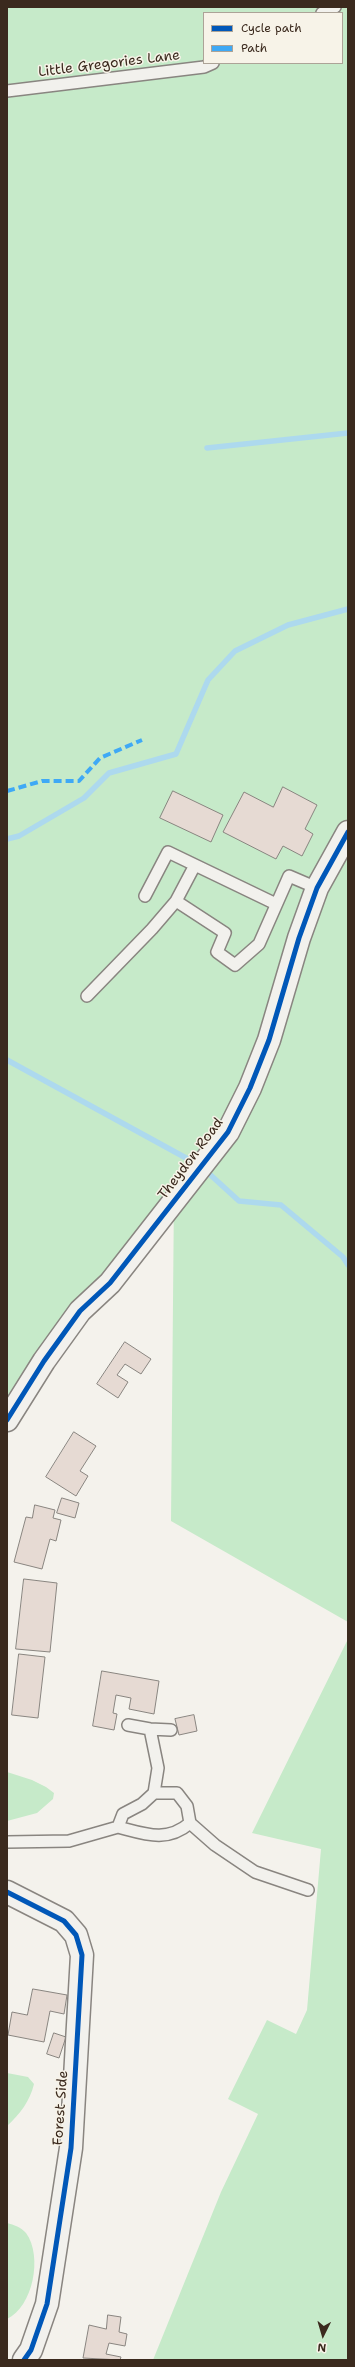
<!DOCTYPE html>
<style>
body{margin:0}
#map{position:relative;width:355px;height:2367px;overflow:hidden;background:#f4f2ec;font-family:"Shantell Sans",sans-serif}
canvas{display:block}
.frame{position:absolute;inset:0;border:8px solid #3b2a1e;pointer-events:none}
.legend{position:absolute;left:203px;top:12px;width:140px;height:52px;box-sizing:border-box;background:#f7f3e8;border:1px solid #aca397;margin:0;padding:5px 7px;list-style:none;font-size:12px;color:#3b2a1e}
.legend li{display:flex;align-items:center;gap:8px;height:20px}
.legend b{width:20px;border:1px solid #aca397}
.north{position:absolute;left:303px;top:2315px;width:40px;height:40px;-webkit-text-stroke:3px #f7f3e8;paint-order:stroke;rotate:185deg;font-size:11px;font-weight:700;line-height:16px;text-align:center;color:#3b2a1e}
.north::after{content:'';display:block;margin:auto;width:14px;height:18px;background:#3b2a1e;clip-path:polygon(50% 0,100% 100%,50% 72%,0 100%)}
</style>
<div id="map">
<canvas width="355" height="2367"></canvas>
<div class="frame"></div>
<ul class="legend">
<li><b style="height:5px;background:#0057b8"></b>Cycle path</li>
<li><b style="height:5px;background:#3fa9f5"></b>Path</li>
</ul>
<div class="north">N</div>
</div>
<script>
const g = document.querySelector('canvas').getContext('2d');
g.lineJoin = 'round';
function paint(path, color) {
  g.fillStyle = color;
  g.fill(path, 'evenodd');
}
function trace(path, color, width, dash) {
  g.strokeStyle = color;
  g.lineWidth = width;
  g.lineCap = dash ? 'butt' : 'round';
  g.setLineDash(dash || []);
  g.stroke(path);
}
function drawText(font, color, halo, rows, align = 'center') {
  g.font = font + ' "Shantell Sans",sans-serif';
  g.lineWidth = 3;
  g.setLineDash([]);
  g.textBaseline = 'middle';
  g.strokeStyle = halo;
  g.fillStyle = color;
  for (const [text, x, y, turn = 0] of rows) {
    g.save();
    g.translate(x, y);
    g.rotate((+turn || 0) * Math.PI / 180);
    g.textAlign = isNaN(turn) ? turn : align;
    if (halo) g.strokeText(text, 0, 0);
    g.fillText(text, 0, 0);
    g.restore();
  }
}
paint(new Path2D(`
 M7,7H348V1622L171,1521L174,1192L7,1407ZM204,13H342V63H204Z
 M348,1639V2360H153L221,2192L258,2114L228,2099L267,2020L296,2034L307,2010L321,1849L252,1833Z
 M7,1772L32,1780L46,1787L54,1793L53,1799L37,1813L7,1821Z
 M7,2073L28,2077L34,2084C30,2101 20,2114 7,2126Z
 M7,2223C14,2225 21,2227 26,2233C43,2256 33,2307 7,2319Z`), '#c6eac9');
trace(new Path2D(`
 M207,448L348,433
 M7,839L19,836L84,798L109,773L176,754L208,680L235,651L288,625L348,609
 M7,1060L197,1164
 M204,1169L239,1201L281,1205L343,1257L348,1265`), '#add9ee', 5.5);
const building = new Path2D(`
 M283,787L317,805L305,829L313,834L302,856L283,846L276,859L223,832L244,792L273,807Z
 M173,791L223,815L211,842L160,818Z
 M125,1342L151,1359L141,1374L125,1364L117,1375L128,1382L118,1398L97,1384Z
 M74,1432L96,1446L80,1471L88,1476L76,1496L46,1477Z
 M62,1498L79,1503L75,1518L57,1513Z
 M35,1505L55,1510L53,1518L61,1520L56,1541L50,1539L42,1569L14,1562L26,1517L32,1518Z
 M24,1579L57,1583L50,1652L16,1649Z
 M19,1654L45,1657L38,1718L12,1715Z
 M102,1671L159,1681L154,1714L129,1709L131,1698L116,1695L113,1713L117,1714L114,1730L93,1726Z
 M194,1715L197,1731L179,1735L175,1719Z
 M33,1989L67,1995L64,2014L50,2011L44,2042L8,2035L12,2012L27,2015Z
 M54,2033L66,2037L59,2058L47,2054Z
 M108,2315L121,2317L119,2332L127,2334L125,2346L109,2343L106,2354L121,2357L120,2360L83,2358L89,2325L106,2329Z`);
paint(building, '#e6dad3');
trace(building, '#898580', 1);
const service = new Path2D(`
 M322,13L335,7
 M7,91L204,67L213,63
 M145,896L168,852L195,865
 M276,904L195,865L176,901L225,933L217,952L235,965L259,944L289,876L317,888
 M87,996L152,929L176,901
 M128,1725L150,1729L171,1730
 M150,1729L158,1768L154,1793
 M154,1793H177L187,1806L190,1823C167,1843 145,1834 118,1827L123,1814L142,1804Z
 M190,1823L215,1845L255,1872L308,1890
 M7,1842L69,1841L118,1827`);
const minor = new Path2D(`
 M7,1892L64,1921L76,1935L82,1955L71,2148L47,2304L31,2350L24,2360`);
const tertiary = new Path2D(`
 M7,1420L44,1361L80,1311L110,1283L228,1132L250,1088L269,1040L299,938L317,888L348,832`);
trace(service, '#898580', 14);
trace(minor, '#898580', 25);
trace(tertiary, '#898580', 25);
trace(service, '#f2f1ed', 11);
trace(minor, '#f2f1ed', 22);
trace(tertiary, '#f2f1ed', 22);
trace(new Path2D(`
 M7,791L42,781H79L100,758L142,740`), '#3fa9f5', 4, [8, 4]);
trace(new Path2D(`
 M7,1420L44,1361L80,1311L110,1283L228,1132L250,1088L269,1040L299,938L317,888L348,832
 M7,1892L64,1921L76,1935L82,1955L71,2148L47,2304L31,2350L24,2360`), '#0057b8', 5);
drawText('14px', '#3b2a1e', '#f7f3e8', [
 ["Little Gregories Lane",109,64,-7],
 ["Theydon Road",191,1159,-53],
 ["Forest Side",61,2108,-86]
]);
</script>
